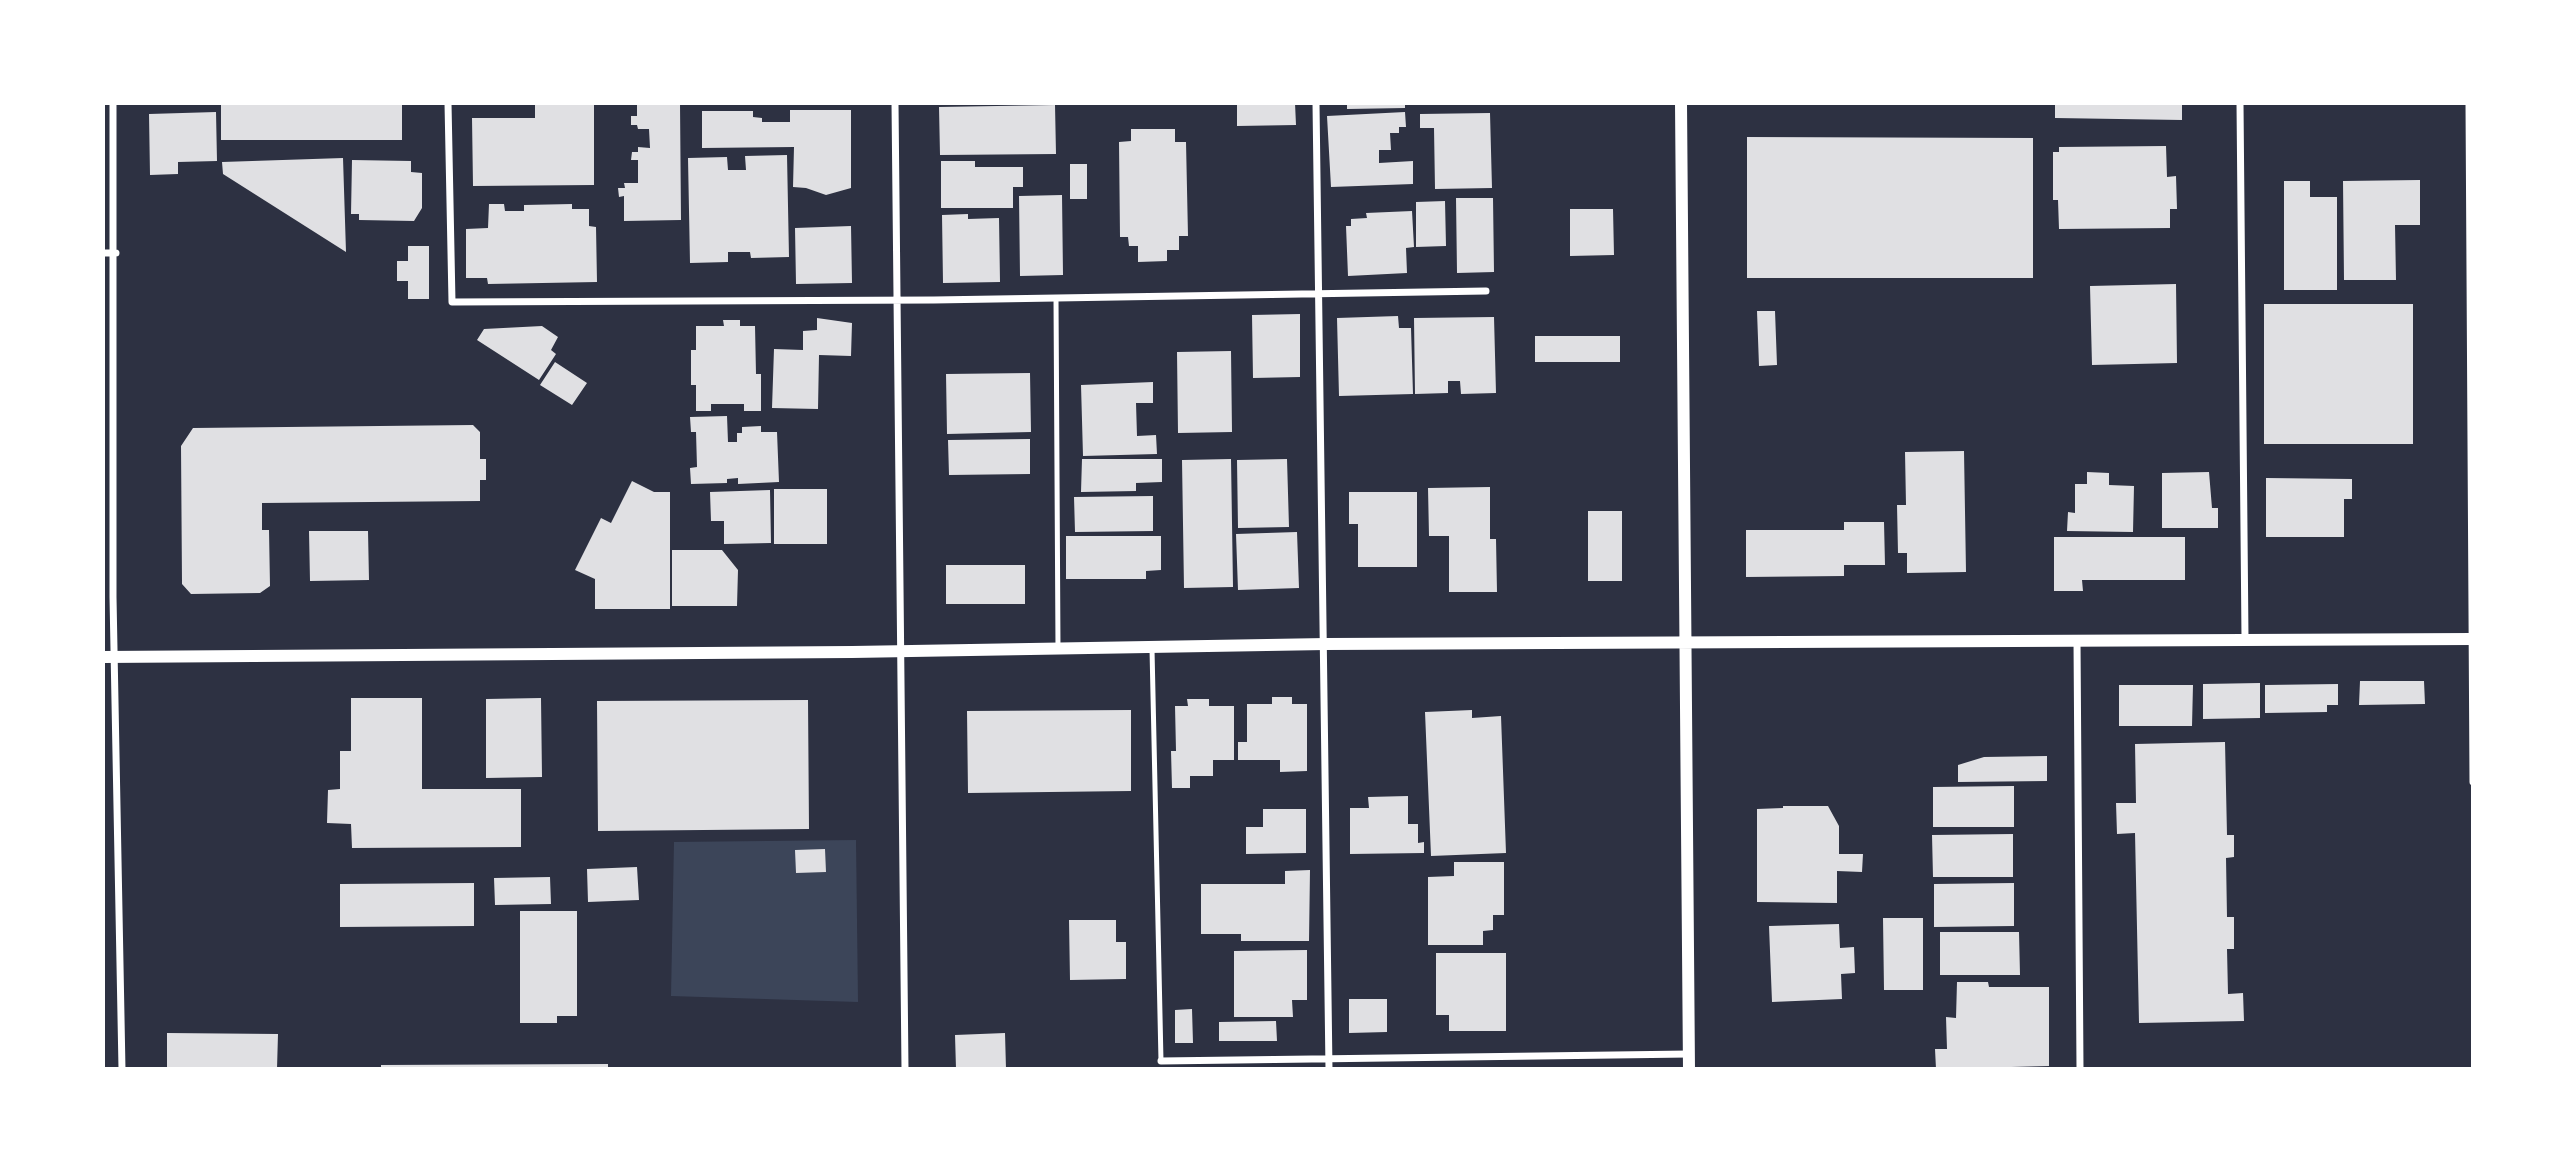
<!DOCTYPE html>
<style>
body{margin:0}
#map{position:relative;width:2576px;height:1172px;overflow:hidden;background:#2d3142;font-family:"Space Grotesk",sans-serif}
canvas{display:block}
.frame{position:absolute;inset:0;border:105px solid #fff;pointer-events:none}
</style>
<div id="map">
<canvas width="2576" height="1172"></canvas>
<div class="frame"></div>
</div>
<script>
const g = document.querySelector('canvas').getContext('2d');
g.lineJoin = 'round';
function paint(path, color) {
  g.fillStyle = color;
  g.fill(path, 'evenodd');
}
function trace(path, color, width, dash) {
  g.strokeStyle = color;
  g.lineWidth = width;
  g.lineCap = dash ? 'butt' : 'round';
  g.setLineDash(dash || []);
  g.stroke(path);
}
paint(new Path2D(`
 M856,840L858,1002L671,996L674,842Z`), '#3c4559');
paint(new Path2D(`
 M221,103H402V140H221Z
 M535,103H594V185L473,186L472,118H535Z
 M637,103H680L681,220L624,221V196L619,197L618,188H625L624,183H638V160H631L632,152H638V147L650,148L649,129H638L637,125H631V116H637Z
 M1237,103H1295L1296,125L1237,126Z
 M1347,103H1405V108L1347,109Z
 M2055,103H2182V120L2055,118Z
 M1055,105L1056,154L940,155L939,107Z
 M790,110H851V188L826,195L806,188L793,187L794,147L702,148V111H753V117L762,118V122H790Z
 M216,112L217,161L178,162V174L150,175L149,114Z
 M1405,112L1406,127H1399V133H1390L1391,150H1379V163L1413,161V184L1331,187L1327,116Z
 M1490,113L1492,188L1435,189L1434,128H1420V114Z
 M1131,129H1175V142H1186L1188,236H1179V250H1167V261L1138,262V246H1129L1128,237H1120L1119,142L1131,141Z
 M1747,137L2033,138V278H1747Z
 M2166,146L2167,177L2176,176L2177,209H2170V228L2059,229L2058,200H2053V152H2059V147Z
 M787,155L789,257L751,258L750,252H728V262L690,263L688,158L727,157L728,170H746L745,156Z
 M343,158L346,252L223,174L222,162Z
 M352,160L411,161V172L422,173V208L414,221L359,220V214H351Z
 M941,161H975V167H1023V187H1013V208H941Z
 M1070,164H1087V199H1070Z
 M2420,180V225H2395L2396,280H2344L2343,181Z
 M2284,181H2310V197H2337V290H2284Z
 M1062,195L1063,275L1020,276L1019,196Z
 M1456,198H1493L1494,272L1457,273Z
 M1445,201L1446,246L1416,247V202Z
 M489,204H504L505,211H524V205L572,204V209H589V226L596,227L597,282L488,284L487,278H466V229L488,228Z
 M1570,209H1613L1614,255L1570,256Z
 M1412,211L1414,247L1406,248L1407,273L1348,276L1346,226H1351V219L1367,218L1366,213Z
 M968,214V219L999,218L1000,282L943,283L942,215Z
 M851,226L852,283L796,284L795,228Z
 M408,246H429V299H408V281H397V261H408Z
 M2176,284L2177,363L2092,365L2090,286Z
 M2264,304H2413V444H2264Z
 M1757,311H1775L1777,365L1759,366Z
 M1300,314V377L1253,378L1252,315Z
 M1398,316L1399,328H1411L1413,394L1339,396L1337,318Z
 M1494,317L1496,393L1461,394L1460,381H1448V393L1415,394L1414,318Z
 M817,318L852,323L851,356L819,355L818,409L772,408L774,349L803,350V331L817,330Z
 M723,320H740V326H755L756,374H761V411H744V404H711V411H696V385H691V350H696V326H724Z
 M542,326L558,337L551,350L556,354L539,380L477,340L484,329Z
 M1535,336H1620V362H1535Z
 M1231,351L1232,432L1178,433L1177,352Z
 M555,362L587,383L572,405L540,385Z
 M1030,373L1031,432L947,434L946,374Z
 M1153,382V403H1136L1137,436L1156,435L1157,454L1083,456L1081,385Z
 M727,416L728,442H737V433H742V427L761,426V432H777L779,482L738,484V478L727,479V483L691,484L690,468L697,467L696,432H691L690,417Z
 M473,425L480,432V459H486V480H480V501L262,503V530H269L270,586L260,593L191,594L182,584L181,446L193,428Z
 M1030,439V474L949,475L948,440Z
 M1964,451L1966,572L1907,573V553H1898L1897,505H1906L1905,452Z
 M1082,459H1162V482L1136,483V491L1081,492Z
 M1231,459L1233,587L1184,588L1182,460Z
 M1287,459L1289,527L1238,528L1237,460Z
 M2087,472L2109,473V485L2134,486L2133,532L2067,531L2068,512L2075,513V484H2087Z
 M2209,472L2212,508H2218V528H2162V473Z
 M2266,478L2352,479V499H2344V537H2266Z
 M632,481L654,492H670V609H595V579L575,570L601,518L611,523Z
 M1490,487V539H1496L1497,592H1449V536H1429L1428,488Z
 M774,489H827V544H774Z
 M770,490L771,543L724,544V521H711L710,492Z
 M1349,492H1417V567H1358V524H1349Z
 M1153,496V531L1075,532L1074,497Z
 M1588,511H1622V581H1588Z
 M1844,522H1884L1885,565H1844V576L1746,577V530H1844Z
 M309,531H368L369,580L310,581Z
 M1297,532L1299,588L1238,590L1236,534Z
 M1066,536H1161V570L1146,571V579H1066Z
 M2054,537H2185V580H2082L2083,591H2054Z
 M672,550H722L738,570L737,606H672Z
 M946,565H1025V604H946Z
 M2360,681H2424L2425,704L2359,705Z
 M2260,683V718L2203,719V684Z
 M2338,684V705H2327V712L2265,713V685Z
 M2119,685H2193L2192,726H2119Z
 M1272,697H1292V704H1307V771L1280,772V760H1238V742H1247V704H1272Z
 M351,698H422V789H521V847L352,848L351,824L327,823L328,790L340,789V751H351Z
 M541,698L542,777L486,778V699Z
 M1187,699H1209V706H1234V760H1213V776H1190V788H1172L1171,751H1176L1175,706H1188Z
 M808,700L809,829L598,831L597,701Z
 M1131,710V791L968,793L967,711Z
 M1472,710V718L1501,716L1506,853L1431,856L1425,712Z
 M2225,742L2227,835H2234V857L2226,858L2227,917H2234V949H2227L2228,994L2243,993L2244,1021L2139,1023L2135,833L2117,834L2116,803H2136L2135,744Z
 M2047,756V781L1958,782V765L1984,757Z
 M2014,786V827H1933V787Z
 M1408,796V824H1418V843L1424,842V853L1350,854V808H1369L1368,797Z
 M1783,806H1828L1839,826V854H1863L1862,872L1837,871V903L1757,902V809L1783,808Z
 M1263,809H1306V853L1246,854V827H1263Z
 M2013,834V877H1933L1932,835Z
 M825,849L826,872L796,873L795,850Z
 M1454,862H1504V915H1493V930L1483,931V945H1428V877L1454,876Z
 M637,867L639,900L588,902L587,869Z
 M1310,870L1309,941H1241V934H1201V884H1285V871Z
 M550,877L551,904L495,905L494,878Z
 M474,883V926L340,927V884Z
 M2014,883V926L1934,927V884Z
 M520,911H577V1016H557V1023H520Z
 M1883,918H1923V990H1884Z
 M1069,920H1116V942H1126V979L1070,980Z
 M1839,924L1840,948L1854,947L1855,973L1841,974L1842,999L1772,1002L1769,926Z
 M1940,932H2019L2020,975H1940Z
 M1307,950V1000H1292L1293,1017H1234V951Z
 M1436,953H1506V1031H1449V1015H1436Z
 M1957,982H1988L1989,987H2049V1066L1936,1069L1935,1049H1947L1946,1017L1956,1018Z
 M1349,999H1387V1032L1349,1033Z
 M1192,1009L1193,1043H1175V1010Z
 M1276,1021L1277,1041H1219V1022Z
 M167,1033L278,1034L277,1069H167Z
 M1005,1033L1006,1069H956L955,1035Z
 M608,1064V1069H381V1065Z`), '#e0e0e3');
trace(new Path2D(`
 M1056,298L1058,649
 M1152,649L1161,1061`), '#fff', 5);
trace(new Path2D(`
 M113,103V597L122,1069
 M448,103L452,302L934,300L1486,291
 M895,103L905,1069
 M1316,103L1329,1069
 M2240,103L2245,638
 M2469,103L2473,782
 M103,253H116
 M2077,641L2080,1069
 M1161,1061L1689,1054`), '#fff', 7);
trace(new Path2D(`
 M1681,103L1689,1069
 M103,657L852,652L1326,644L2473,639`), '#fff', 12);
</script>
